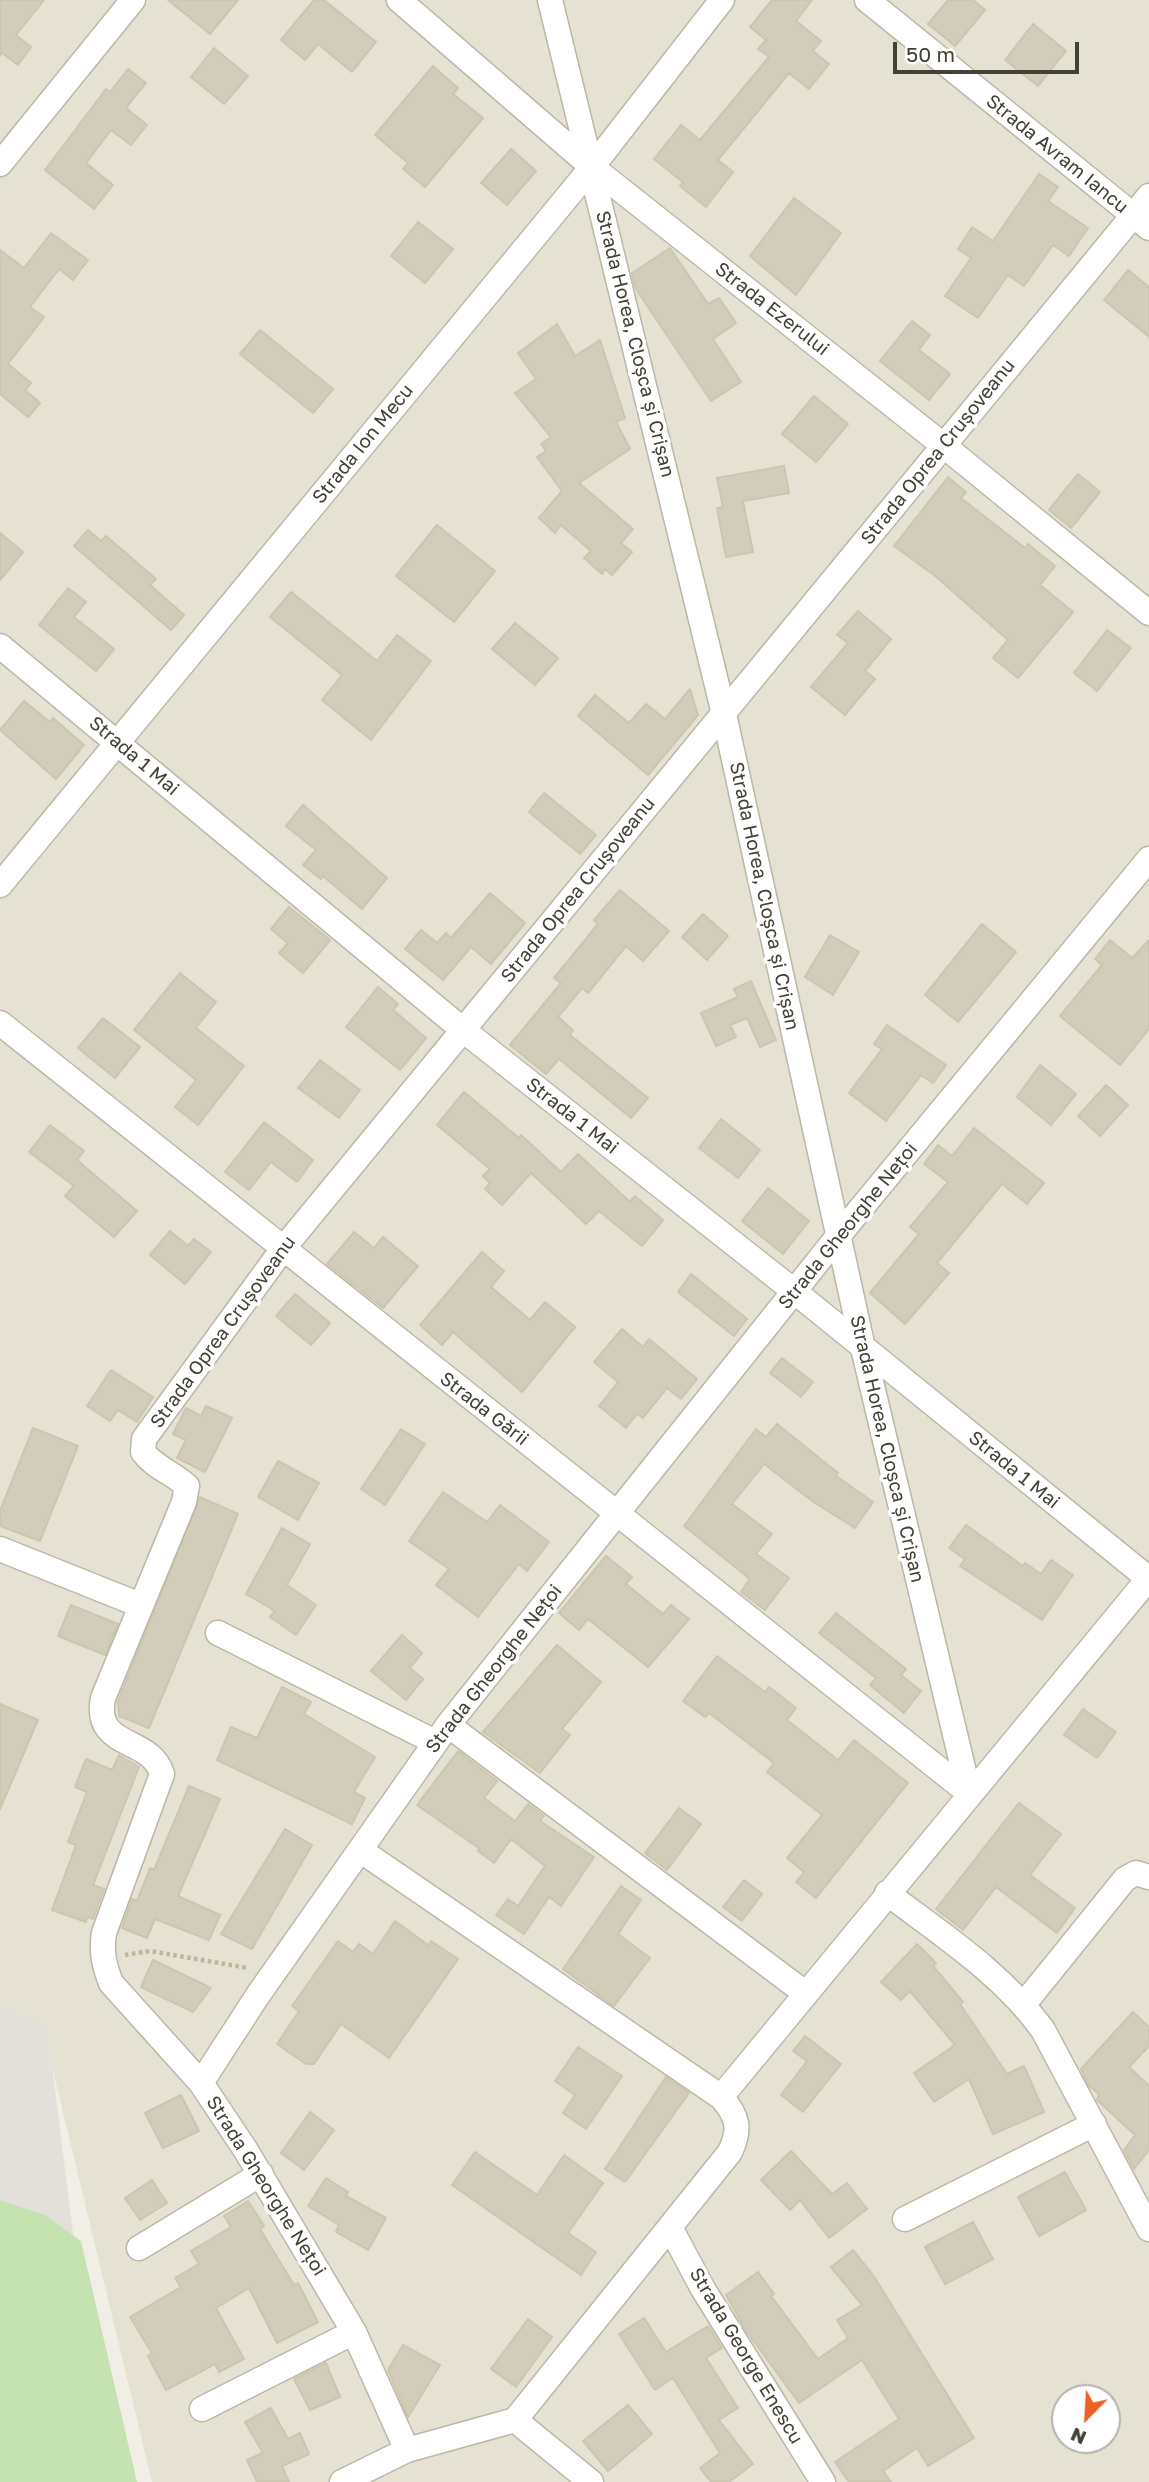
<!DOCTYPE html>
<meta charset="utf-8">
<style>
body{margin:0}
#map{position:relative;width:1149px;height:2482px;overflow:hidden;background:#f1efe5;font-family:"Golos Text",sans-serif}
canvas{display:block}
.north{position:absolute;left:1051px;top:2384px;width:70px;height:70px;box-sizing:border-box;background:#fff;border:2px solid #b4b3ae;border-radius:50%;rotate:204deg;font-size:19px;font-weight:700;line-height:28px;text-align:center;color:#434035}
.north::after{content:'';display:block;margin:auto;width:24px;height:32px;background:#eb6122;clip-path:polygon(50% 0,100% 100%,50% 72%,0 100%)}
.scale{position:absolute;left:893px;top:42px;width:186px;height:32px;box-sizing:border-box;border:4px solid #434035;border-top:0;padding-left:9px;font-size:21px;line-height:24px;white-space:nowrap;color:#434035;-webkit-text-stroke:5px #fff;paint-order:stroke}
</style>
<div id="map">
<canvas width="1149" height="2482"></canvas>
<div class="north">N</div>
<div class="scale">50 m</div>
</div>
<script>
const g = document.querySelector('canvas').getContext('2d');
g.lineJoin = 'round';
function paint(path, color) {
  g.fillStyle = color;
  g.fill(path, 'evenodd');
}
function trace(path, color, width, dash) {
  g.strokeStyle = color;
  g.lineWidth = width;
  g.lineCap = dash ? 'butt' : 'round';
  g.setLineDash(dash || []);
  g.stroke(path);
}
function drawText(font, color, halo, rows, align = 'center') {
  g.font = font + ' "Golos Text",sans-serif';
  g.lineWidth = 7;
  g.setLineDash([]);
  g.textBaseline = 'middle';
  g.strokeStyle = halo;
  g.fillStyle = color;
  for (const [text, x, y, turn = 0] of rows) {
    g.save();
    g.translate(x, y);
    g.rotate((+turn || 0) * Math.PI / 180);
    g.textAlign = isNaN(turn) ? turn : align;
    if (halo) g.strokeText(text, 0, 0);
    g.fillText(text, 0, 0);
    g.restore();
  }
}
paint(new Path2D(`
 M0,0H1149V2482H152L43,2029L0,2013ZM1065,2398H1107V2440H1065Z`), '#e5e2d3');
paint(new Path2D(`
 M0,2005L47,2025L75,2250L0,2482Z`), '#e3e0da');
paint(new Path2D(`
 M0,2200L45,2215L81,2241L137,2482H0Z`), '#c4e3b0');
const building = new Path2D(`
 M0,0H44L16,35L31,47L18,65L2,53L0,56Z
 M168,0H238L210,34Z
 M314,0H324L376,42L352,72L318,44L305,60L281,40Z
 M772,0H812L796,21L821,41L813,51L829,64L809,89L789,73L718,160L733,172L706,207L680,186L683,182L654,159L681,125L700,140L769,57L758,49L766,40L750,27Z
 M948,0H973L985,10L955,46L928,24Z
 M1033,24L1066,51L1038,86L1005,60Z
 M214,48L248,76L224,104L191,77Z
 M433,66L458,88L453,94L483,118L425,187L403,169L408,163L375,135Z
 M128,69L146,83L126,108L147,125L131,145L111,130L86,163L113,185L94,209L45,170L106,89L110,92Z
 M511,149L536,171L507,205L481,183Z
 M1039,174L1058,187L1048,201L1088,228L1069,256L1053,245L1024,286L1008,275L978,318L945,296L971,258L958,249L972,227L993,241Z
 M794,198L841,233L796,295L750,256Z
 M418,222L453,249L425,283L391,256Z
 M51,233L88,260L73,280L59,269L30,307L44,317L8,364L31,383L25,390L40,403L28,417L0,394V250L24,268Z
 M670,248L708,304L719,298L736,323L713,339L741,382L711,401L636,289L632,273Z
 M1128,270L1149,287V337L1104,300Z
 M912,321L930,335L919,350L950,374L929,400L880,361Z
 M557,324L575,356L600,340L625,418L616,422L630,449L579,483L633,529L621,543L632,552L612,575L605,569L602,574L584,558L591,551L561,525L555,533L539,518L562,491L537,457L546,451L541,444L551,437L515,393L536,379L518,353Z
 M260,330L333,389L313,413L240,354Z
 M814,396L848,424L816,462L782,434Z
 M784,466L789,493L743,501L753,552L726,557L717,508L723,507L717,478Z
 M1078,474L1100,492L1071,528L1049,510Z
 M948,477L966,492L961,498L1025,548L1028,544L1055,566L1040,585L1073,612L1018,678L993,658L1008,640L934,575L894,546Z
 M437,525L495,571L454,622L396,576Z
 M88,530L101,541L106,536L156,579L150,585L184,615L171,630L74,546Z
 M0,533L23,552L0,580Z
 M68,588L86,602L74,617L114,649L96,671L39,625Z
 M291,592L377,661L397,635L431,661L371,740L322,700L342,675L270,617Z
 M858,611L891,639L865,671L875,679L845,715L811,687L848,643L837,635Z
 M515,623L558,658L535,685L492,649Z
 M1107,630L1131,648L1097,691L1074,673Z
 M690,689L698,715L648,775L578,716L595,695L629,723L646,704L665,719Z
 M24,701L50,722L53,718L84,745L56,779L0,730Z
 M544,793L596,835L580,854L529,812Z
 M303,805L387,878L362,909L323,876L321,879L303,865L316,850L286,826Z
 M620,890L669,931L643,961L626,946L588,993L582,988L558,1017L573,1030L570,1035L648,1098L631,1118L559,1059L546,1074L510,1045L561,983L554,978L598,924L594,920Z
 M490,893L525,923L491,964L471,947L443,980L405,949L421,930L437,943L446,933L451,938Z
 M289,907L330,940L303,973L279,953L288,943L271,929Z
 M703,914L728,936L707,960L682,937Z
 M982,924L1016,952L958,1022L925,995Z
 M830,935L859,952L833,995L805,977Z
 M1110,940L1132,958L1149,940V1029L1120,1065L1060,1016L1102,965L1095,959Z
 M180,973L216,1002L196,1028L244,1066L198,1125L175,1107L196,1080L134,1030Z
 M751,981L776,1040L760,1047L747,1018L730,1025L736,1037L716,1046L701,1013L738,997L734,989Z
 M378,987L398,1004L393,1010L426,1038L400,1070L346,1027Z
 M103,1018L140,1047L115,1078L78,1048Z
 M887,1025L946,1065L933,1083L921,1075L886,1121L849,1093L882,1049L874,1044Z
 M320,1060L360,1090L339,1118L298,1088Z
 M1040,1065L1076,1094L1051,1125L1017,1097Z
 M1106,1085L1128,1105L1100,1136L1078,1116Z
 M464,1092L519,1138L521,1135L561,1172L578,1154L630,1202L635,1196L663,1220L642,1246L599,1211L586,1224L531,1173L502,1205L485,1189L490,1183L483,1176L490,1169L437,1125Z
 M721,1119L760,1150L738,1178L699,1148Z
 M264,1122L313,1160L297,1182L271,1162L249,1190L225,1172Z
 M50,1125L84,1151L77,1160L137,1211L114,1237L65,1196L74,1186L29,1152Z
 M974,1128L1044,1183L1027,1204L1002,1184L937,1263L949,1273L905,1324L870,1293L919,1234L910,1227L948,1182L924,1164L938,1145L952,1156Z
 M768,1188L809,1221L783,1254L742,1221Z
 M170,1231L188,1246L194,1239L211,1252L185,1284L150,1255Z
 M354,1232L374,1248L383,1237L418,1266L383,1308L327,1264Z
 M482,1252L504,1271L491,1287L530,1320L545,1302L575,1327L522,1392L453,1332L442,1345L420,1325Z
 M691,1274L747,1319L734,1336L678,1292Z
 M295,1294L330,1323L311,1345L276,1316Z
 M622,1329L643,1347L649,1339L697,1379L681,1399L667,1388L643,1418L637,1414L626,1428L599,1406L618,1382L594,1362Z
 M782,1358L813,1382L801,1397L770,1373Z
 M111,1370L153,1397L137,1422L118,1410L110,1421L87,1406Z
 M206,1406L232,1418L205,1472L177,1458L186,1440L173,1434L186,1408L201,1416Z
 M777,1424L838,1473L836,1476L873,1502L855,1528L815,1503L764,1464L732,1504L772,1534L756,1554L789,1578L765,1610L741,1592L750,1579L684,1526L756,1429L766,1437Z
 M33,1428L78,1446L40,1541L0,1526V1511Z
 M401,1429L425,1444L385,1505L361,1489Z
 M278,1461L319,1483L298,1520L258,1497Z
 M443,1492L487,1522L500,1505L549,1542L527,1571L519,1564L478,1617L436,1585L449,1569L409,1541Z
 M200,1497L238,1514L149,1728L119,1716L118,1701Z
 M966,1525L1023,1566L1025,1563L1041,1574L1051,1560L1073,1575L1042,1620L960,1566L965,1559L949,1548Z
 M282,1528L310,1544L287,1585L316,1605L296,1635L270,1617L275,1611L246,1594Z
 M606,1556L632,1577L626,1584L663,1614L671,1605L689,1619L648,1667L588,1619L579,1630L559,1613Z
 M71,1605L118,1624L105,1655L58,1636Z
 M836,1613L906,1669L901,1675L921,1691L904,1713L870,1685L876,1678L819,1633Z
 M402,1635L422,1653L410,1668L423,1679L406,1700L371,1671Z
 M557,1645L601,1682L562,1729L570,1735L540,1773L483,1732Z
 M717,1656L765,1692L769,1687L796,1708L787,1720L838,1760L854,1740L908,1783L816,1898L796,1882L804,1872L787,1858L822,1815L767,1772L774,1763L709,1713L705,1717L683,1701Z
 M282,1687L311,1702L304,1714L375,1757L354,1792L365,1798L352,1824L217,1760L231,1727L257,1738Z
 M0,1704L38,1720L0,1809Z
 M1083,1709L1116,1732L1097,1758L1064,1735Z
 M458,1751L497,1781L484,1798L515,1821L528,1804L544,1816L540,1821L594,1857L561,1906L549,1897L524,1934L496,1915L508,1899L518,1906L545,1866L511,1839L494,1863L478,1851L480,1849L417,1805Z
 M119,1755L139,1767L93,1885L104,1889L93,1919L87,1917L86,1922L52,1910L76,1845L68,1842L87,1792L75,1787L86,1759L112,1770Z
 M189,1786L220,1799L178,1896L220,1915L209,1940L155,1919L147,1938L122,1928L132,1899L137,1901L150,1868L154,1870Z
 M1019,1803L1061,1834L1030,1875L1075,1908L1057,1933L996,1887L963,1930L936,1909Z
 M679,1808L701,1824L667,1870L645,1853Z
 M285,1829L312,1845L252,1949L221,1934Z
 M744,1880L762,1894L742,1921L723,1907Z
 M621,1886L641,1900L618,1934L650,1958L614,2006L563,1969Z
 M395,1921L428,1945L431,1941L458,1959L389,2058L341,2024L314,2064H306L277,2044L299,2011L292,2006L338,1941L353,1952L359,1944L373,1954Z
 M917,1944L936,1963L933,1966L963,2002L960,2004L1007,2074L1024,2066L1044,2112L993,2134L969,2079L934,2102L914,2073L955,2045L910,1991L901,2000L881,1982Z
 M153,1960L211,1988L193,2012L141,1987Z
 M1133,2012L1149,2027V2046L1129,2067L1149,2086V2150L1134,2169L1124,2150L1135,2135L1097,2100L1099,2094L1089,2086L1081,2069Z
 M805,2036L841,2064L803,2112L781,2095L807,2061L793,2051Z
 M578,2047L622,2076L586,2129L563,2113L575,2095L555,2081Z
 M666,2077L689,2093L625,2182L605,2169Z
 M181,2095L199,2131L163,2148L145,2113Z
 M310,2112L334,2130L304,2170L281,2153Z
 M791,2151L832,2194L847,2183L867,2209L829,2238L800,2200L790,2210L761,2180Z
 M475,2152L537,2195L564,2155L603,2183L568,2233L596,2252L581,2275L452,2185Z
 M1065,2172L1086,2210L1039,2236L1018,2197Z
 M326,2178L348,2192L346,2196L386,2218L368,2250L336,2232L339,2225L308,2206Z
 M152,2180L167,2203L140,2220L125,2198Z
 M248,2201L264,2226L260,2229L294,2285L298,2283L318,2322L277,2343L249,2288L216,2308L244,2359L219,2372L215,2364L166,2390L148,2356L152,2353L130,2317L181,2287L175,2278L199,2264L191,2251L231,2227L224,2216Z
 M973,2222L993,2259L945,2284L925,2247Z
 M853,2250L873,2275L974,2438L928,2466L917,2448L883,2471L891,2482H849L835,2462L899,2419L862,2360L799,2403L747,2332L726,2295L758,2272L774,2294L771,2296L818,2359L848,2338L837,2320L862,2305L831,2267Z
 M644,2318L666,2352L708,2326L722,2348L706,2358L738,2408L719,2420L753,2464L729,2482H711L700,2468L720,2453L673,2378L655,2390L619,2334Z
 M528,2319L552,2337L516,2387L491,2369Z
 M403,2345L440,2365L408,2417L388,2370Z
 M326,2363L340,2397L310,2410L294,2379Z
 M628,2405L652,2434L608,2471L583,2441Z
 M271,2408L288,2439L300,2433L309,2454L282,2466L289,2482H257L247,2460L263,2453L245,2422Z`);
paint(building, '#d2cdbb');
trace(building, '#ccc5af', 2);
const minor = new Path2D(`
 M399,0L592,167L943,445L1149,613
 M550,0L724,714L863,1348L969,1793
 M867,0L1149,228
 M0,164L133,0
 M0,646L463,1030L794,1291L1149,1579
 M0,885L592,167L722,0
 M0,1023L969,1793
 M0,1549L140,1605
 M218,1633L435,1742
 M448,1725L805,1993
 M360,1850L721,2097C738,2116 741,2129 730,2152L515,2420
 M887,1893C942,1935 1002,1973 1043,2030L1149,2229
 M1024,2004L1125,1879L1136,1873L1149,1877
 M201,2083L258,1995L448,1725L839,1235L1149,859
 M721,2097L1149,1578
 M905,2219L1094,2124
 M671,2229L703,2289L823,2482
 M139,2248L261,2174
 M202,2409L354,2332
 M515,2420L591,2482
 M407,2450L354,2332L245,2149L201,2083L111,1983C104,1965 101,1952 104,1933L162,1774C150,1735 93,1750 103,1698L184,1502L187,1486C173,1473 154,1467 143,1452L144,1439L282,1250L1149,196
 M342,2482L407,2450L515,2420`);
trace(minor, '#bcb8a8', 27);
trace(new Path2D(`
 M125,1955L150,1951L248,1968`), '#bcb69a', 4.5, [3.5, 3.5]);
trace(minor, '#fff', 24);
drawText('19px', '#434035', '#fff', [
 ["Strada Avram Iancu",1057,154,39],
 ["Strada Ezerului",772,309,38],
 ["Strada Horea, Cloșca și Crișan",635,344,76],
 ["Strada Ion Mecu",363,444,-51],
 ["Strada Oprea Crușoveanu",938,452,-51],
 ["Strada 1 Mai",134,756,40],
 ["Strada Oprea Crușoveanu",578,890,-51],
 ["Strada Horea, Cloșca și Crișan",764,896,78],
 ["Strada 1 Mai",572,1116,38],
 ["Strada Gheorghe Nețoi",848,1226,-51],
 ["Strada Oprea Crușoveanu",223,1332,-54],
 ["Strada Gării",484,1409,38],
 ["Strada Horea, Cloșca și Crișan",887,1449,77],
 ["Strada 1 Mai",1014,1470,39],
 ["Strada Gheorghe Nețoi",494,1669,-52],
 ["Strada Gheorghe Nețoi",266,2186,58],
 ["Strada George Enescu",746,2356,59]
]);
</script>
